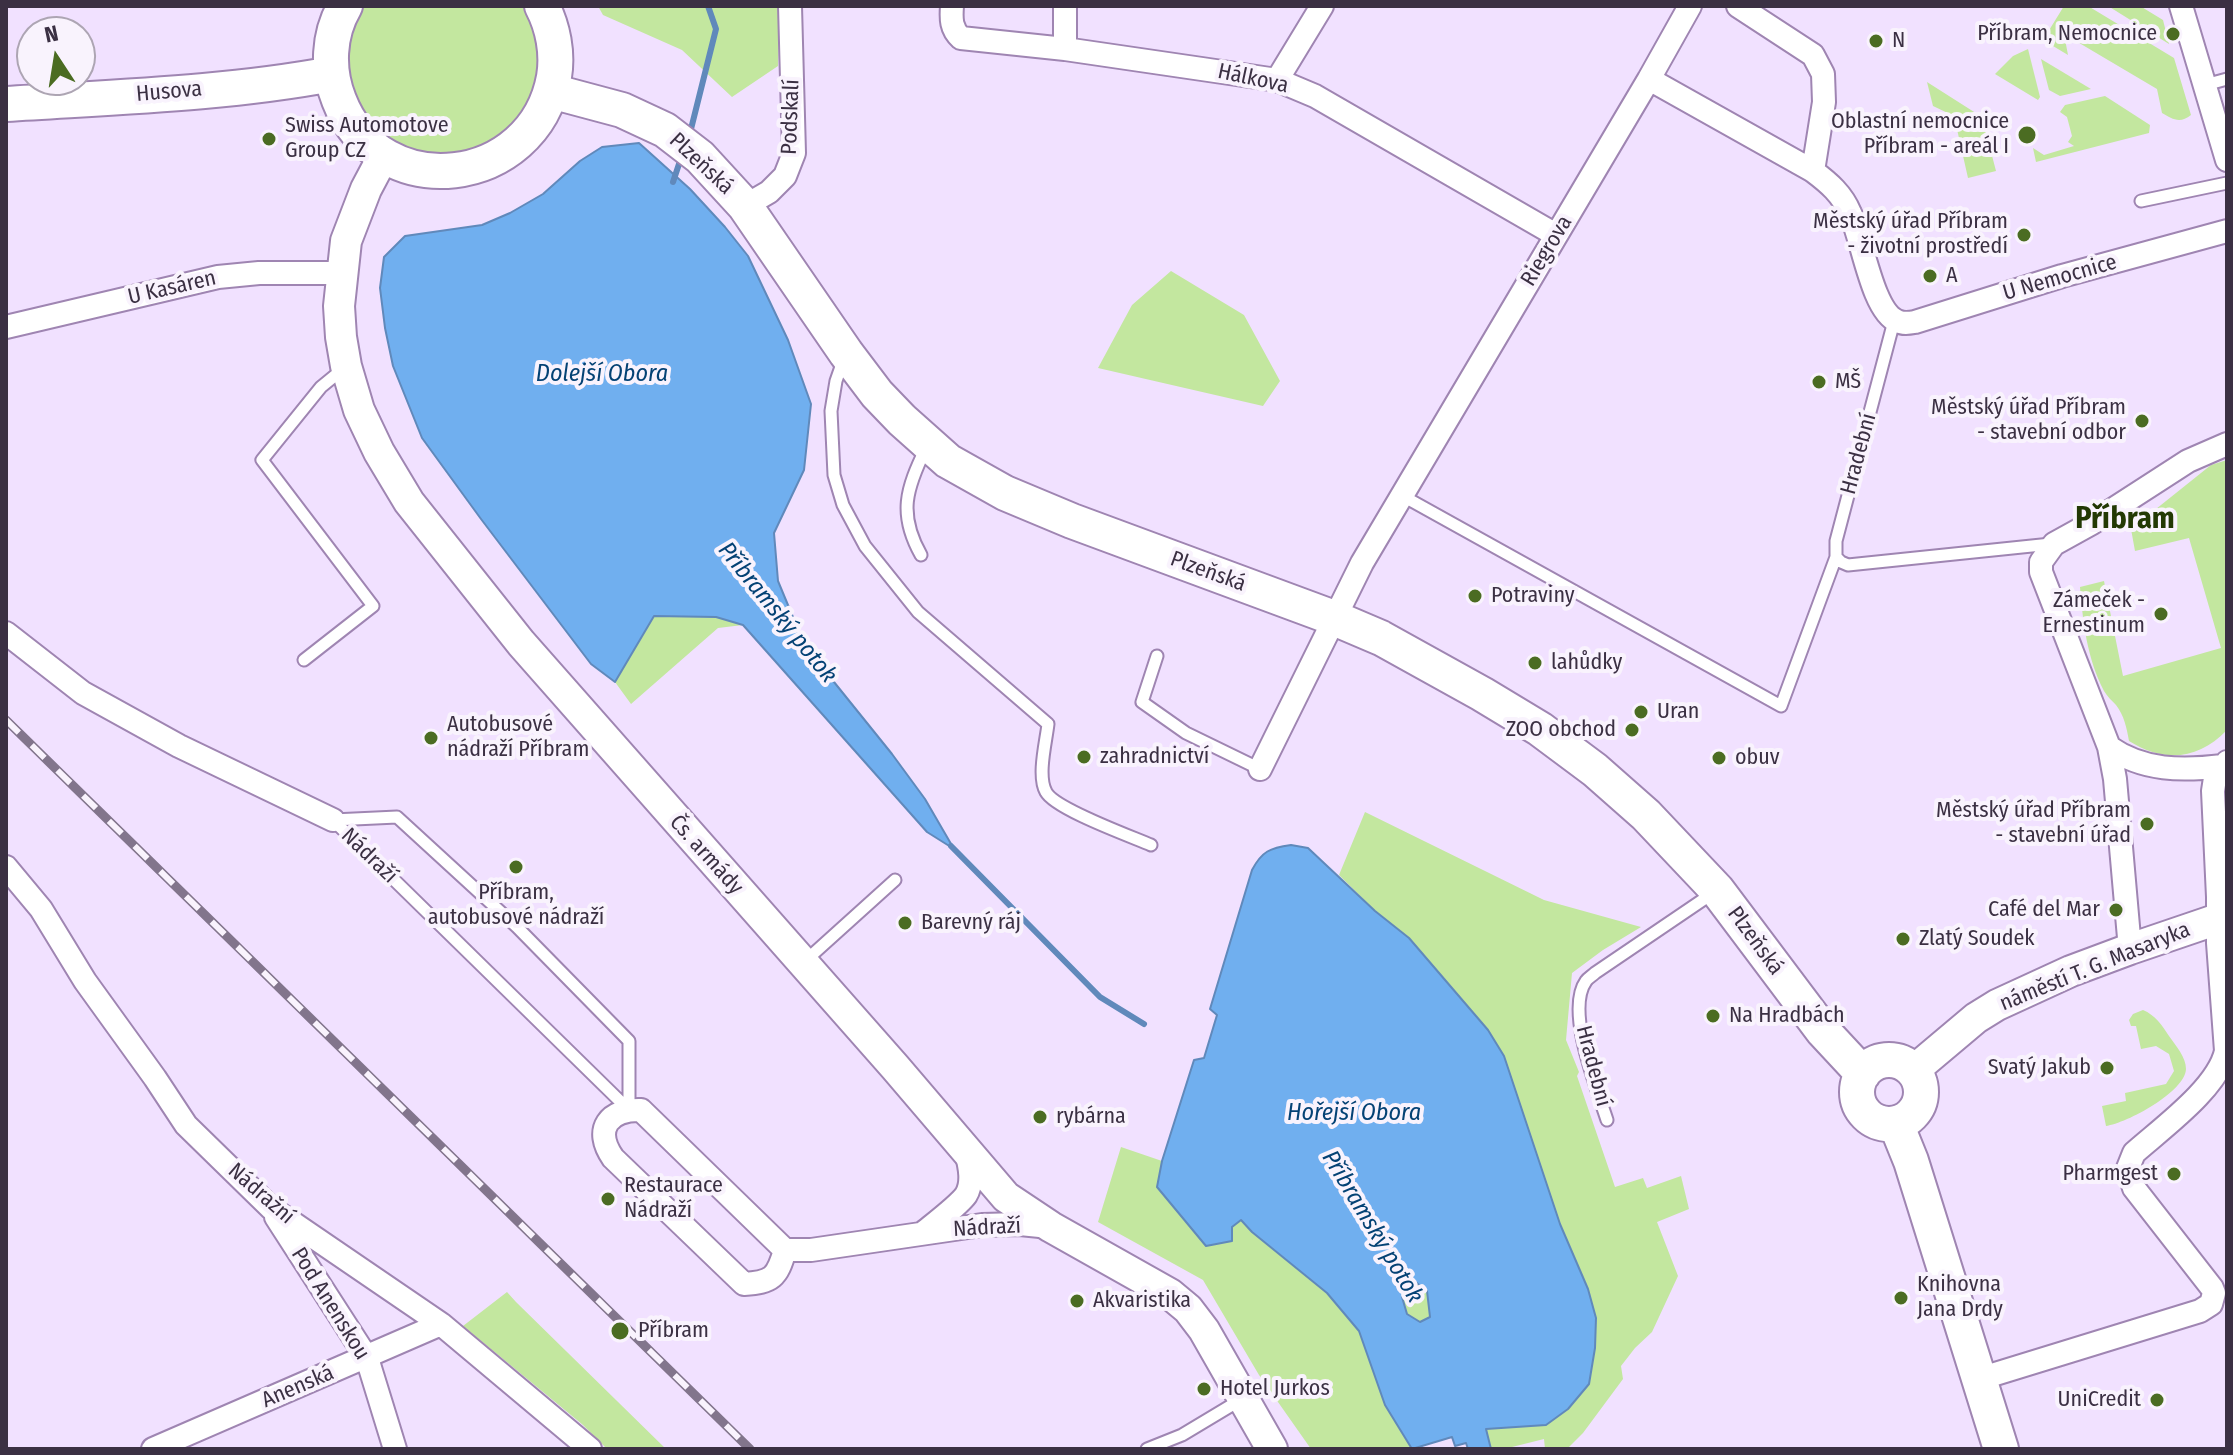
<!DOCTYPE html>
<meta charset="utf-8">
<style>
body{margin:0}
#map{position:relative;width:2233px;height:1455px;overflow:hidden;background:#f1e1ff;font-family:"Fira Sans Condensed",sans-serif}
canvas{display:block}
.frame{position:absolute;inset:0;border:8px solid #3b3043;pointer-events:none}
.north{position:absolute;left:16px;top:16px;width:80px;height:80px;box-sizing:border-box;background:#f9f3fd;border:2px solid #ada5b3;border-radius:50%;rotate:348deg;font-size:22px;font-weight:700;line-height:32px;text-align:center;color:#3b3043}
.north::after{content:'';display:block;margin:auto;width:28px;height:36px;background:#4b6c22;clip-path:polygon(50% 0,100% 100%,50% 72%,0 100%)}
</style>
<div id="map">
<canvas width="2233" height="1455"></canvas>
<div class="frame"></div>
<div class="north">N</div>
</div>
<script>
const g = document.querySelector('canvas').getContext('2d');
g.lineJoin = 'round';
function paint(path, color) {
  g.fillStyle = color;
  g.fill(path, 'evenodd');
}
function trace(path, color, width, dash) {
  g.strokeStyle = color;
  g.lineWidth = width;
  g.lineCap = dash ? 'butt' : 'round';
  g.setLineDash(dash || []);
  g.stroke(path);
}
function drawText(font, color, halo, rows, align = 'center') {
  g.font = font + ' "Fira Sans Condensed",sans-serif';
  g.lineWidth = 8;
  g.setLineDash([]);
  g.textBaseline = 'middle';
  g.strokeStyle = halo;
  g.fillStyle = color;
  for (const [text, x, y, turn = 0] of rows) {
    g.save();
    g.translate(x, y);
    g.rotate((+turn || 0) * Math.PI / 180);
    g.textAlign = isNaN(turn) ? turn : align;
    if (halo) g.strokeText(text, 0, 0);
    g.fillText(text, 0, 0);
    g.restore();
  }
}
paint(new Path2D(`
 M357,6H529L545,67L514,133L445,162L378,138L343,76Z
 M598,6H780L778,66L732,97L682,50L603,15Z
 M2064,6H2088L2174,58L2191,115C2180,124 2172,119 2162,113L2157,89L2064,34L2068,55L2043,40Z
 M2108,6H2140L2163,20L2169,44Z
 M2028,49L2040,97L2038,100L1995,74L2013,56Z
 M2041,59L2091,89L2060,96L2049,90Z
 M1927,82L1982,117L1996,171L1968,178L1954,116L1933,106Z
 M2105,96L2150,125L2149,133L2036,162L2033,148L2044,155L2074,146L2068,142L2072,136L2067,117L2060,112L2065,105Z
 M1171,271L1244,315L1280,381L1263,406L1098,368L1132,305Z
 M2227,460V730C2198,760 2164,763 2129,741C2127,729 2124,715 2116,705C2112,701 2107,696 2104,691C2087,658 2083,623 2080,587L2104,581L2123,676L2221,648L2189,538L2135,551L2131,529L2211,465Z
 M654,616L716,617L743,625L718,628L631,704L615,682Z
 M1365,812L1544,900L1641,927L1603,950L1572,973L1566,1040L1579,1072L1577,1076L1615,1187L1643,1178L1647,1188L1681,1176L1689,1209L1657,1222L1678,1276L1652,1332L1635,1348L1621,1366L1623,1379L1583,1433L1567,1449H1545L1544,1439L1504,1449H1491L1486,1429L1546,1425L1588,1289L1560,1224L1504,1056L1488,1030L1409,938L1375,911L1339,875Z
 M2143,1010C2155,1015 2162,1025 2169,1036C2176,1046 2186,1057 2186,1069C2185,1092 2127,1123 2106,1126L2102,1106L2126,1101L2125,1093L2166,1084L2174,1071L2169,1054L2156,1046L2141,1049L2136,1026H2131L2129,1020L2133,1014Z
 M1121,1147L1162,1161L1157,1187L1232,1227L1241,1220L1252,1232L1327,1293L1359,1331L1385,1405L1412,1449H1311L1259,1375L1203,1280L1098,1222Z
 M1413,1280L1427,1291L1430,1317L1420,1322L1407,1314L1402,1297Z
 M507,1292L516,1302L666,1449H607L583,1425L463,1326Z`), '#c3e79f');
const water = new Path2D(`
 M639,143L690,189L725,227L748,256L788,340L811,404L804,470L774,533L778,581L805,646L892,754L925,799L954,849L927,832L743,625L716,617L654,616L615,682L591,664L481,519L422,438L393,366L385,328L380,288L384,257L405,236L482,225L510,213L543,194L580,161L602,147Z
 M1291,845L1308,848L1375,911L1409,938L1488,1030L1504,1056L1560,1224L1588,1289L1596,1318L1595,1348L1589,1384L1568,1409L1546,1425L1486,1429L1491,1449H1468L1466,1443L1455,1446L1452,1437L1412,1449L1385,1405L1359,1331L1327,1293L1252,1232L1241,1220L1232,1227V1241L1206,1246L1157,1187L1162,1161L1194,1060L1204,1058L1217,1015L1210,1009L1252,870C1262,851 1270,848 1291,845ZM1413,1280L1427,1291L1430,1317L1420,1322L1407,1314L1402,1297Z`);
paint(water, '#70afef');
trace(water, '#6089bb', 2);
trace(new Path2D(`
 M690,133L716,29L708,6
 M673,182L682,155
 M951,846L1100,997L1144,1024`), '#6089bb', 6);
const lane = new Path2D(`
 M2205,85L2227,79
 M2141,201L2227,183
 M843,361L836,381L831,411L834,475L843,505L865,546L918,612L1048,724C1046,742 1037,776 1046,792C1055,809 1130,836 1151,845
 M1401,495L1781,706L1836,557V541L1894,321
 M921,555C898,514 906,489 926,448
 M1836,557L1841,562L1848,565L2051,544
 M1157,656L1142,702L1186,733L1260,769
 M304,660L373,606L262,460L321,387L343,369
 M333,820L397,817L517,927L629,1041V1110
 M333,820L629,1110
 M803,963L895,880
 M1607,1120C1597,1089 1565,1010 1586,981C1588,978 1592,976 1595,973L1713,893
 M1147,1449L1182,1435L1242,1399`);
const street = new Path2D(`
 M952,6C951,19 951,29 961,38L1065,49L1277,80L1315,96L1556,235
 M1738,6L1813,55L1823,74L1824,102L1813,171
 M2181,6L2227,160
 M1065,49V6
 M1649,79L1813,171C1829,183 1842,194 1850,213C1862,237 1872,311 1897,321C1903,324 1909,323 1915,322L2062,276L2227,231
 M1277,80L1322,6
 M745,206L769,192L785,176L794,153L790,6
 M6,327L218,277L259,273H341
 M6,633L83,693L179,746L333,820
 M2109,747L2115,779L2130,949
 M2223,766C2182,771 2143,771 2109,747L2041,572V562L2054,544L2092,523L2188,461L2227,444
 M1260,769L1362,563L1649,79L1690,6
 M6,867L41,909L85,981L155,1078L186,1125L271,1208L441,1324L590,1449
 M276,1217L367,1358L395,1449
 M923,1233C934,1224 959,1205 966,1195C974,1182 969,1164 966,1151
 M785,1250C777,1278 772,1282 744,1284L613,1158C593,1129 609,1109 641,1110L785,1250H811L982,1225L1020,1224L1050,1227
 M1979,1379L2200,1311L2211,1304L2214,1293L2212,1288L2134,1188L2128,1168L2134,1153C2162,1128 2218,1088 2226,1051L2218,943V897L2213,791L2215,778L2227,762
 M153,1449L441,1324`);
const secondary = new Path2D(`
 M384,155L366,189L346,241L339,306L341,337L346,366L359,410L379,452L409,502L521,643L895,1067L1006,1197L1051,1227L1170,1294L1188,1309L1204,1330L1272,1449
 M1913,1071L1976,1018L1997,1005L2071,971L2130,949L2227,916`);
const primary = new Path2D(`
 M345,6C328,35 327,70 339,100C380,207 534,188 554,77C558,53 553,27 542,6
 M551,91L622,110L665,130L700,157L745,206L846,353L877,394L902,420L948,461L1005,493L1072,521L1334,618L1381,638L1482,694L1540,729L1595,770L1646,815L1717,890L1823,1031L1863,1074
 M6,104C114,97 225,94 332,74
 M1857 1092a32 32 0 1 1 64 0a32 32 0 1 1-64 0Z
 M1896,1124L1911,1161L2001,1449`);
trace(lane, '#9f85b2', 15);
trace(street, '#9f85b2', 26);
trace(secondary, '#9f85b2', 34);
trace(primary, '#9f85b2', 38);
trace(lane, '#fff', 11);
trace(street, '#fff', 22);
trace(secondary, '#fff', 30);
trace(primary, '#fff', 34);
const rail = new Path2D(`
 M6,720L750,1449`);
trace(rail, '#82758c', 9);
trace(rail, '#f9f3fd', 6, [18]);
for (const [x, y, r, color] of [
 [2173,34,8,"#4b6c22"],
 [1876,41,8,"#4b6c22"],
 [2027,135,10,"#4b6c22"],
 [269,139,8,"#4b6c22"],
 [2024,235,8,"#4b6c22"],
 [1930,276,8,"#4b6c22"],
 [1819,382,8,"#4b6c22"],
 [2142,421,8,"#4b6c22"],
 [1475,596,8,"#4b6c22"],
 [2161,614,8,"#4b6c22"],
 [1535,663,8,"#4b6c22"],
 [1641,712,8,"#4b6c22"],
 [1632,730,8,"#4b6c22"],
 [431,738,8,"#4b6c22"],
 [1084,757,8,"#4b6c22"],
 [1719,758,8,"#4b6c22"],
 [2147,824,8,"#4b6c22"],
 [516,867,8,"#4b6c22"],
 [2116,910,8,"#4b6c22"],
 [905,923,8,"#4b6c22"],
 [1903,939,8,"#4b6c22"],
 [1713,1016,8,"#4b6c22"],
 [2107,1068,8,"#4b6c22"],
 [1040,1117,8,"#4b6c22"],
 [2174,1174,8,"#4b6c22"],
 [608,1199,8,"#4b6c22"],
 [1901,1298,8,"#4b6c22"],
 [1077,1301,8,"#4b6c22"],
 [620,1331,10,"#4b6c22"],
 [1204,1389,8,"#4b6c22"],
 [2157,1400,8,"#4b6c22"]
]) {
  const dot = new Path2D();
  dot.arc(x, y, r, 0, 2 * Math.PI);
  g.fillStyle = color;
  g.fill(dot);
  trace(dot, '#f9f3fd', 3);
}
drawText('22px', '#3b3043', '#f9f3fd', [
 ["Příbram, Nemocnice",2157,34,"right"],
 ["N",1892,41],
 ["Oblastní nemocnice",2009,122,"right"],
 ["Příbram - areál I",2009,147,"right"],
 ["Swiss Automotove",285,126],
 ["Group CZ",285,151],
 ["Městský úřad Příbram",2008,222,"right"],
 ["- životní prostředí",2008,247,"right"],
 ["A",1946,276],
 ["MŠ",1835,382],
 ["Městský úřad Příbram",2126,408,"right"],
 ["- stavební odbor",2126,433,"right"],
 ["Potraviny",1491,596],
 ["Zámeček -",2145,601,"right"],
 ["Ernestinum",2145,626,"right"],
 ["lahůdky",1551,663],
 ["Uran",1657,712],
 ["Autobusové",447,725],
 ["nádraží Příbram",447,750],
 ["ZOO obchod",1616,730,"right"],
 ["zahradnictví",1100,757],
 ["obuv",1735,758],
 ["Městský úřad Příbram",2131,811,"right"],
 ["- stavební úřad",2131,836,"right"],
 ["Příbram,",516,893,"center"],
 ["autobusové nádraží",516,918,"center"],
 ["Café del Mar",2100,910,"right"],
 ["Barevný ráj",921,923],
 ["Zlatý Soudek",1919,939],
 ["Na Hradbách",1729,1016],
 ["Svatý Jakub",2091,1068,"right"],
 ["rybárna",1056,1117],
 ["Pharmgest",2158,1174,"right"],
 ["Restaurace",624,1186],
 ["Nádraží",624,1211],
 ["Knihovna",1917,1285],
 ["Jana Drdy",1917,1310],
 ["Akvaristika",1093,1301],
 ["Příbram",638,1331],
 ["Hotel Jurkos",1220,1389],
 ["UniCredit",2141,1400,"right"]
], 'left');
drawText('22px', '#3b3043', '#f9f3fd', [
 ["Hálkova",1253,79,12],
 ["Husova",169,92,-5],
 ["Podskalí",791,117,-88],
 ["Plzeňská",701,164,43],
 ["Riegrova",1547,251,-59],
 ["U Nemocnice",2060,278,-16],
 ["U Kasáren",172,288,-13],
 ["Hradební",1859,454,-75],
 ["Plzeňská",1208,572,20],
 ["Čs. armády",706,855,48],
 ["Nádraží",369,856,44],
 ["Plzeňská",1755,941,54],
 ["náměstí T. G. Masaryka",2095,967,-22],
 ["Hradební",1593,1066,75],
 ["Nádražní",261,1194,41],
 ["Nádraží",987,1228,-3],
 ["Pod Anenskou",330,1304,58],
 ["Anenská",298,1387,-23]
]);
drawText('italic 24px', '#044275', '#f9f3fd', [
 ["Dolejší Obora",602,374],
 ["Příbramský potok",777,613,51],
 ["Hořejší Obora",1354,1113],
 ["Příbramský potok",1372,1227,59]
]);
drawText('bold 30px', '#233904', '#f9f3fd', [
 ["Příbram",2125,520]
]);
</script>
